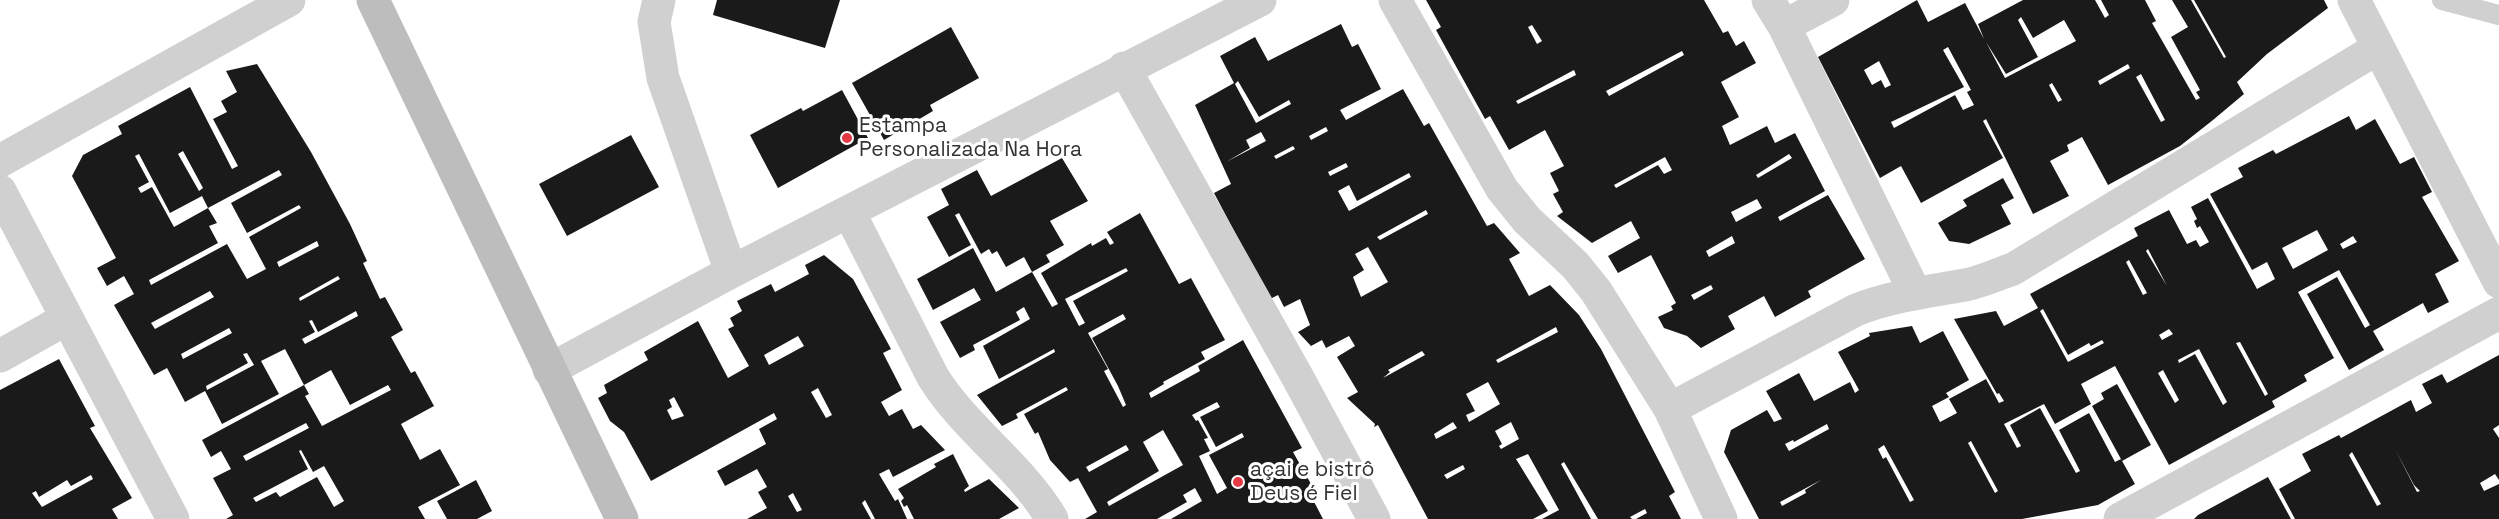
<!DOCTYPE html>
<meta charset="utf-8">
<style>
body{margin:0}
canvas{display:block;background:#fff}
</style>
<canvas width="2499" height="519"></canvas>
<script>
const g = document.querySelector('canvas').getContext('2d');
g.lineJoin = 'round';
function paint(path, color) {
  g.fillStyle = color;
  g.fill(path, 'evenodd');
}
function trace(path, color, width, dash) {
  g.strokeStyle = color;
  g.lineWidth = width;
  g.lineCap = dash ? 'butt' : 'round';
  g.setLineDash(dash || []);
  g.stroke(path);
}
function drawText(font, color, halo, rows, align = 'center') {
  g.font = font + ' "Space Grotesk",sans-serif';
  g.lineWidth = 6;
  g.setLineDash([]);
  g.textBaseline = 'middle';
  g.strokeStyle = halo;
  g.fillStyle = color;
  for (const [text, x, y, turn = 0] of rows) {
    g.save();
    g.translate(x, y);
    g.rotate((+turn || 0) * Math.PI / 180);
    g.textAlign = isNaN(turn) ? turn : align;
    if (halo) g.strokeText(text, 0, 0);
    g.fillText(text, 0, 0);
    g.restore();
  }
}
paint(new Path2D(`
 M717,0H840L825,48L713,15Z
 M1426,0H1704L1723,33L1728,31L1736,46L1744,41L1756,63L1721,82L1739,117L1722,126L1730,145L1767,126L1775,143L1795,133L1825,191L1778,217L1780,221L1828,195L1865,259L1808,291L1811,297L1775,317L1764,296L1728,316L1735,329L1701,348L1687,336L1664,328L1658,317L1673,310L1671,306L1676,303L1651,255L1618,273L1608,256L1640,238L1631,221L1592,243L1557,216L1563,212L1553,194L1559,191L1550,173L1564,166L1545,130L1509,150L1490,116L1485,119L1436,30L1441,27ZM1532,25L1542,41L1537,44L1528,27ZM1682,51L1684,55L1609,96L1606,91ZM1574,70L1576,75L1518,104L1516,101ZM1789,154L1792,158L1758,178L1756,175ZM1665,157L1672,170L1664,174L1658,165L1616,188L1614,185ZM1757,199L1762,208L1736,222L1731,212ZM1732,236L1735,243L1709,257L1706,251ZM1711,285L1713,289L1694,300L1691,295Z
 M1917,0L1928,22L1965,3L1984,39L1978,24L2023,0H2095L2105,18L2109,15L2101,0H2145L2156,21L2152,23L2196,100L2200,98L2196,92L2200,90L2171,37L2188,27L2172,0H2191L2224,58L2226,57L2194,0H2324L2328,8L2267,54L2237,82L2244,94L2213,120L2180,146L2108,185L2082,137L2067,145L2069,151L2050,161L2069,196L2033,214L1986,119L1983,121L2003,158L1921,203L1901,166L1880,178L1818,57ZM2021,17L2033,38L2064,20L2076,41L2005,78L1986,42L2006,74L2038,57L2018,20ZM1948,47L1971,90L1967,92L1974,105L1963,110L1955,95L1894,128L1891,122L1964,87L1943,50ZM1879,61L1891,85L1885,88L1881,80L1872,85L1864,70ZM2128,64L2130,68L2100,85L2098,81ZM2141,74L2165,120L2161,122L2136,77ZM2052,83L2062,100L2058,102L2049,85Z
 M1341,24L1352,47L1358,44L1381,89L1340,110L1346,120L1403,89L1424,126L1429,123L1487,226L1494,223L1520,253L1509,259L1529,296L1550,285L1579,315L1601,349L1675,492L1669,496L1681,519H1636L1647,513L1645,509L1630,517L1632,519H1598L1564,462L1561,464L1591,519H1542L1559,510L1528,454L1516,459L1548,511L1533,519H1428L1378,425L1374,427L1375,424L1347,398L1358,392L1337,357L1355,346L1349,336L1326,348L1322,340L1311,346L1298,332L1310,325L1300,299L1284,307L1278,295L1270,299L1214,193L1231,184L1195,105L1234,83L1220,56L1255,37L1268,61ZM1238,81L1259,117L1289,100L1291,104L1256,123L1235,84ZM1326,127L1328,131L1311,140L1309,136ZM1261,132L1266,141L1226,162L1250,148L1246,140ZM1293,146L1295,149L1276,159L1274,156ZM1346,163L1348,167L1330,176L1328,172ZM1409,173L1411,177L1349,211L1338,191L1349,185L1357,201ZM1426,210L1428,214L1380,240L1377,237ZM1368,247L1388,282L1361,297L1353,277L1364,270L1355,254ZM1556,327L1558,332L1498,363L1496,360ZM1422,351L1425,355L1383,378L1390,372L1388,370ZM1488,382L1500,404L1469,422L1466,415L1475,411L1466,394ZM1453,422L1457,428L1436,439L1434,434ZM1511,422L1519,439L1501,449L1499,446L1502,444L1495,431ZM1463,465L1465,469L1447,479L1444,475Z
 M951,27L979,78L930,105L933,111L884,140L852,83Z
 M257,64L311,152L350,224L367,261L363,263L380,299L385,297L403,330L391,337L411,373L415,371L434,406L401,424L420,460L440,449L460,485L418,507L425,519H226L233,515L213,478L231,469L221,451L211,457L202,440L304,385L309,394L305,396L322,426L391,390L388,385L350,405L331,370L304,385L285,349L261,361L279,394L222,424L205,391L185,402L167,368L154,375L114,305L134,294L124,276L107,286L97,268L116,258L72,176L83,155L122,134L118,126L190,87L232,169L238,166L213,119L227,112L221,101L237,92L226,71ZM183,151L203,188L199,191L178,154ZM139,154L170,213L202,196L208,208L174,227L152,187L141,193L138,188L149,182L135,156ZM279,170L282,175L231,203L247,233L299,205L301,208L249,237L266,269L247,279L227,244L151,285L149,280L218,243L209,226L217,223L208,208ZM317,241L319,246L279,267L277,262ZM338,276L340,279L300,301L299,298ZM210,291L214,297L155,329L151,323ZM356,311L358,316L305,344L302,339L315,332L309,321L312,320L318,332ZM229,328L232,333L183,359L181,354ZM247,353L254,365L207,390L206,386L248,363L243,354ZM306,423L309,428L246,461L243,456ZM301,450L313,472L324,466L344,501L334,507L317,477L280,497L276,492L256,502L253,498L308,469L299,451Z
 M842,90L868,138L778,188L750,135L801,108L803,111Z
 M2349,116L2356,130L2375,119L2400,164L2414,157L2432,192L2422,197L2459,261L2435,274L2449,302L2428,313L2423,303L2373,331L2384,350L2349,370L2307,294L2337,277L2365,328L2370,325L2339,270L2298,292L2334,358L2304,375L2307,381L2272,401L2275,407L2169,465L2115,366L2081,384L2091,404L2055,424L2044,404L2004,424L2017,448L2021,446L2010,425L2040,408L2076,473L2080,471L2059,430L2089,413L2115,462L2121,459L2135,484L2098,505L2022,519H1759L1724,452L1731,430L1767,410L1774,422L1782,419L1766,391L1799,373L1814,401L1850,382L1855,393L1859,390L1838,352L1870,336L1869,333L1912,326L1920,343L1943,331L1969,380L1946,393L1949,397L1932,406L1940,422L1957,413L1949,399L1986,379L1999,403L2004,401L1999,393L1997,394L1954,319L1996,311L2004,326L2038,308L2030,294L2138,236L2134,228L2169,210L2187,244L2196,240L2200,247L2209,242L2200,226L2197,228L2194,221L2197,219L2191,207L2208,198L2257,289L2275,279L2267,262L2252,270L2210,194L2243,177L2238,168L2273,150L2276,154ZM2317,230L2328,250L2293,269L2282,248ZM2353,236L2357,242L2343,249L2340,244ZM2148,249L2167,286L2146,251ZM2129,260L2147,293L2143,295L2126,262ZM2043,309L2068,355L2089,343L2091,346L2102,340L2104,343L2068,362L2040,311ZM2169,329L2173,334L2162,340L2159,335ZM2240,342L2268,394L2265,396L2236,343ZM2199,349L2227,402L2223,405L2195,354L2179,363L2178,360ZM2163,370L2179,400L2175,403L2158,373ZM1827,424L1829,429L1789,451L1785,444L1793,440L1794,442ZM1971,441L1998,491L1995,493L1968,443ZM1884,445L1914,500L1910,502L1886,457L1883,459L1878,449ZM1821,480L1805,490L1806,493L1782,506L1780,502Z
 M631,135L659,187L567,236L539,184Z
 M1062,158L1088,201L1050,221L1064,245L1046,255L1050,262L1032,272L1024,257L1006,267L997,251L992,254L989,249L981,254L959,213L955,215L971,245L949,257L927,217L949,205L941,189L977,170L991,196Z
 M2003,178L2014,198L2001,205L2011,224L1969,244L1949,241L1938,223L1967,206L1963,200Z
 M1140,213L1179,284L1191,278L1225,340L1201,352L1205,359L1163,382L1164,384L1149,393L1151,398L1200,371L1198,366L1243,340L1302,448L1293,452L1315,491L1310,494L1323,519H1171L1202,501L1195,488L1183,495L1187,502L1157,519H1085L1097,512L1078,478L1070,482L1050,460L1038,432L1035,434L1024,414L1068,390L1066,387L1016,414L1018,418L1002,426L977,395L1055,352L1054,349L999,379L983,346L1030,319L1024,307L1016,312L1020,320L973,345L975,350L960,358L940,322L981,300L974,288L933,310L917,279L973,248L996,292L1032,272L1052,307L1058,304L1041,273L1091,243L1092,246L1106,238L1110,245L1114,243L1107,232ZM1126,268L1128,271L1073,301L1085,323L1079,326L1065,299ZM1123,314L1126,319L1092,338L1118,386L1126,405L1123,407L1104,371L1108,369L1088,333ZM1217,402L1220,407L1200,417L1216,447L1242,433L1244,437L1209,455L1227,488L1217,494L1199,456L1210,451L1204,439L1208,438L1198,420L1196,421L1192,415ZM1163,430L1183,465L1109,506L1107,502L1159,471L1143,442ZM1126,445L1129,450L1089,472L1086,467Z
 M824,255L853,279L891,349L883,353L902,390L881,402L889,416L902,409L913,429L921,425L945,450L893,477L889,469L879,474L895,501L898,499L907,519H875L865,500L862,503L871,519H747L767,508L758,492L767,487L757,469L725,486L717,471L766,444L759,429L777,419L774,413L651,481L624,432L610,421L598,398L607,393L604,385L648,360L644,352L698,321L728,378L749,366L728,329L734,326L730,318L742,311L737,301L771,284L775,292L809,274L805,265ZM798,336L804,346L769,365L764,355ZM818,388L832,415L826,418L811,392ZM674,397L684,416L672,420L667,410L672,407L669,400ZM793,493L802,510L797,512L788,496Z
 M2499,355V425L2493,429L2499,438V480L2495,474L2480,483L2484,491L2499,484V519H2295L2279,489L2311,471L2302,454L2339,435L2341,438L2411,400L2416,412L2432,403L2422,384L2442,374L2447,383ZM2395,449L2414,485L2420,491L2417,492ZM2352,452L2381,504L2377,506L2349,455Z
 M59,359L95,426L90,428L132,498L112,509L118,519H0V390ZM91,475L93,479L42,507L32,493L36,491L39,497L67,480L71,486Z
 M2117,384L2151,445L2122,461L2092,406L2104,399L2101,393Z
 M953,454L969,486L964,490L965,492L989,479L1019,508L999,519H914L907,505L904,507L901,501L904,498L898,489L936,467L934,464Z
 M2268,477L2291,519H2194L2198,515Z
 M476,480L492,511L477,519H447L437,501Z`), '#1a1a1a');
trace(new Path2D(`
 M2442,0L2499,15`), '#d0d0d0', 20);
trace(new Path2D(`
 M659,0L654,22L663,78L731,272
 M1395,0L1502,189L1527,220L1575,265L1596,291L1670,409L1721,519
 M1768,0L1784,26L1915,293
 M2354,0L2499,282
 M1784,26L1833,0
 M1124,68L1298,378L1374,519
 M0,161L289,0
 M0,191L173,519
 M849,212L933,377C966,430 1021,466 1052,519
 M0,356L66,319
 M549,370L731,272L1260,0
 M1670,409L1856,310C1891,296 1927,292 1965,285C1981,282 1998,274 2013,269L2378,48
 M2120,519L2499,313`), '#d0d0d0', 33);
trace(new Path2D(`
 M373,0L622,519`), '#bdbdbd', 33);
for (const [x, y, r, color] of [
 [847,138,6,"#e63946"],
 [1238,482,6,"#e63946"]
]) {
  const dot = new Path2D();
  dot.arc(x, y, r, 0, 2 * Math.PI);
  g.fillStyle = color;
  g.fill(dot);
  trace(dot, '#fff', 2);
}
drawText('21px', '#333', '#fff', [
 ["Estampa",859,126],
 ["Personalizada Na Hora",859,150],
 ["açai e bistrô",1250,470],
 ["Deus é Fiel",1250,494]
], 'left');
</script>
